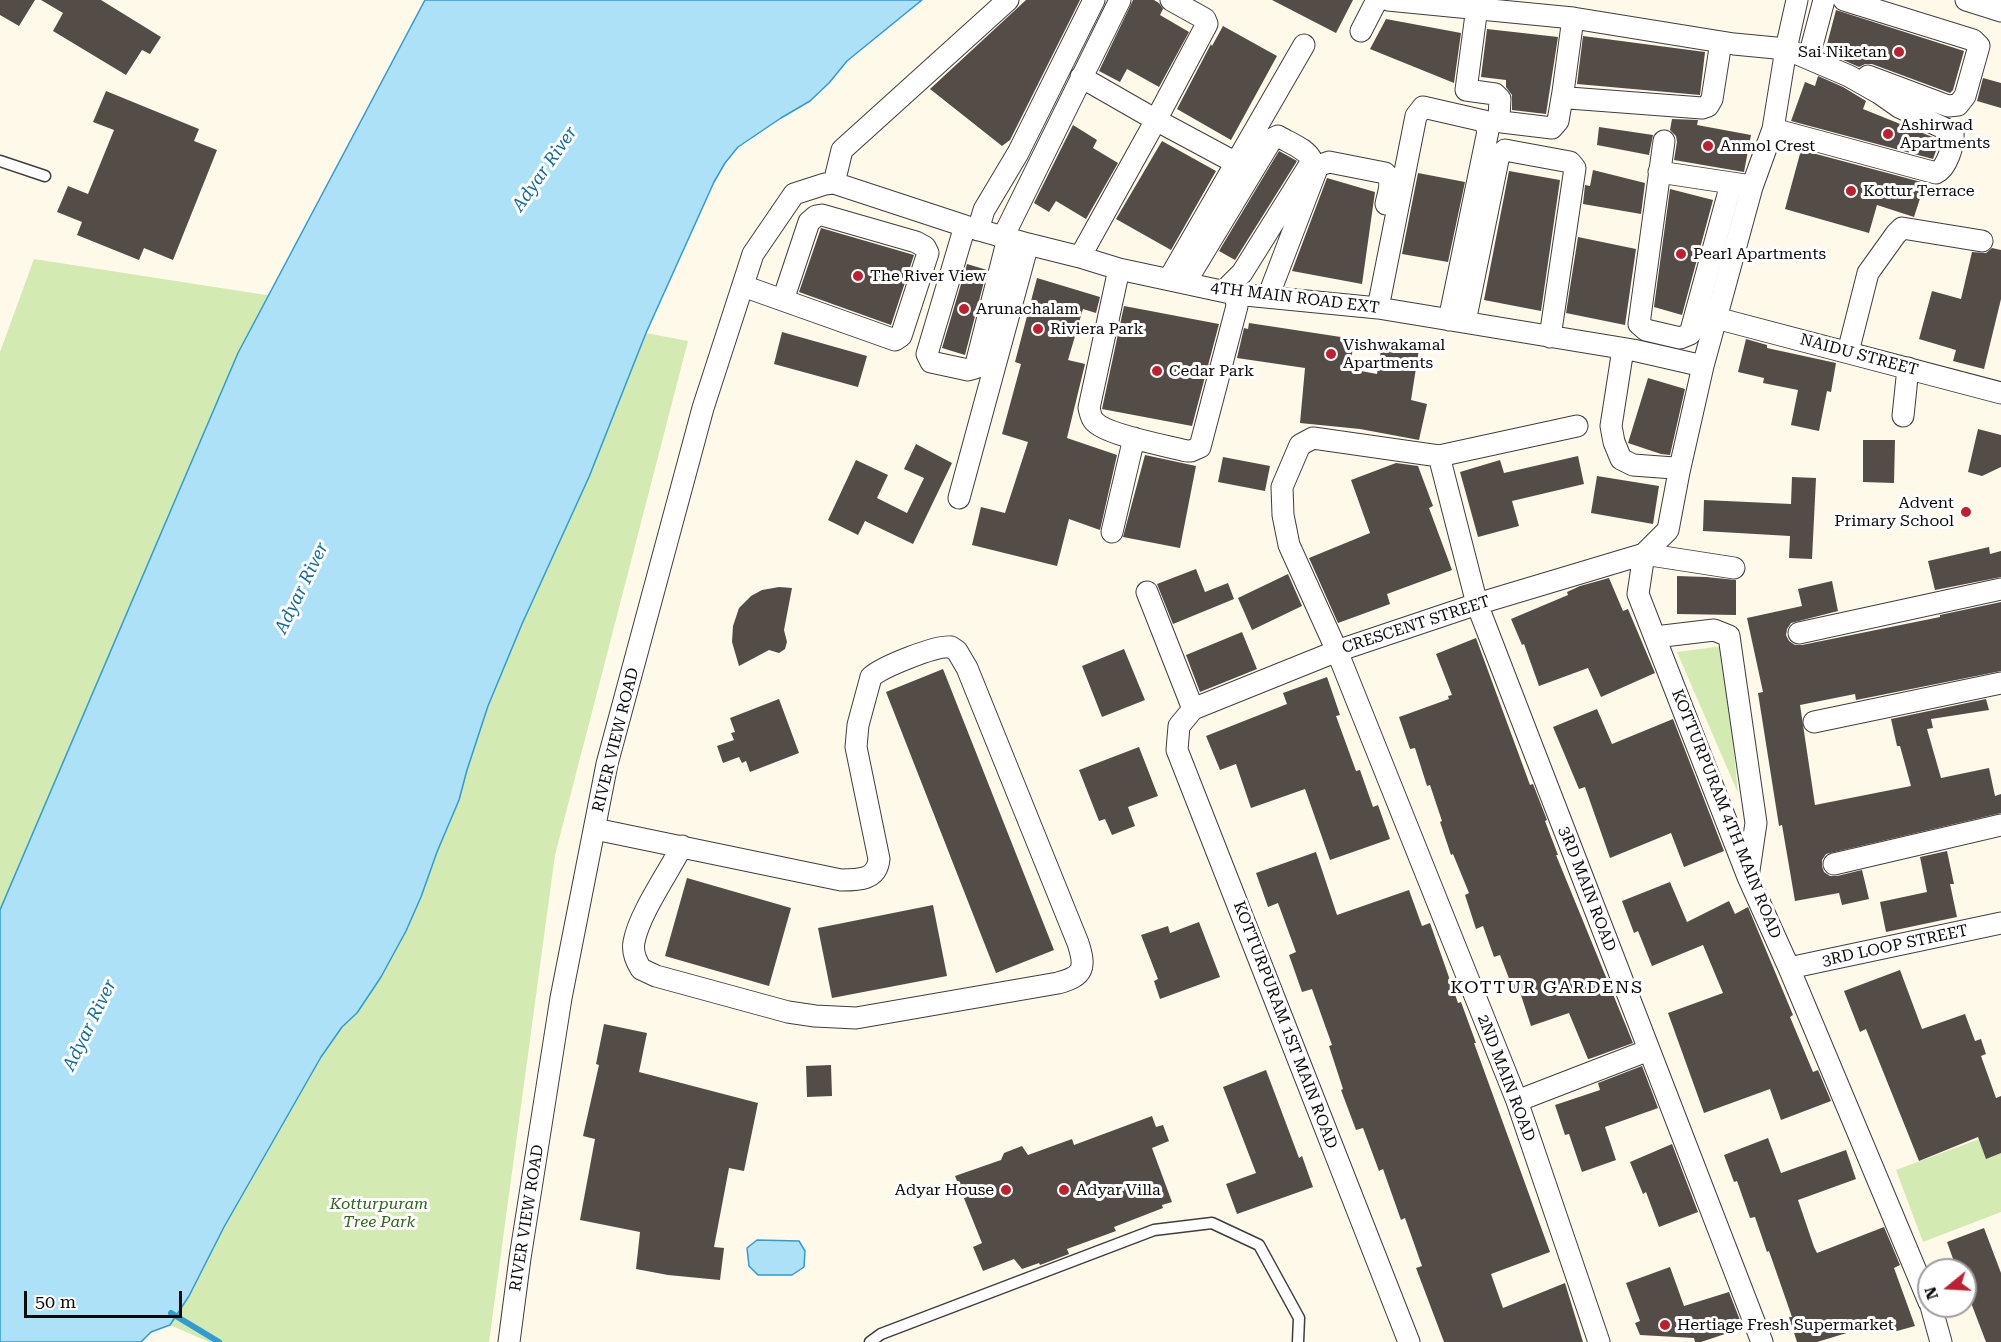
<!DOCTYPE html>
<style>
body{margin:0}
#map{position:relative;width:2001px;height:1342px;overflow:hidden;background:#fff9ea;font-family:"Roboto Serif",serif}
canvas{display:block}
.north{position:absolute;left:1917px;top:1258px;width:60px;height:60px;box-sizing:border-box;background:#fff;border:2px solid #9d9d9d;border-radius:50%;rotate:252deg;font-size:16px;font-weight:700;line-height:24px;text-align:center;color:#0b0b0b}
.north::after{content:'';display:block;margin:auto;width:21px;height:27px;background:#c01f31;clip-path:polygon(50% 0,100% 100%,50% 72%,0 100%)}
.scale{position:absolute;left:24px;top:1291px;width:158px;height:27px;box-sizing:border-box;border:3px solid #0b0b0b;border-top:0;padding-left:8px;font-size:18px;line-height:21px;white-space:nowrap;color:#0b0b0b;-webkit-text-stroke:4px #fff;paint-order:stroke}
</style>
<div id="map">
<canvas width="2001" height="1342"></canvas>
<div class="north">N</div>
<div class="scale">50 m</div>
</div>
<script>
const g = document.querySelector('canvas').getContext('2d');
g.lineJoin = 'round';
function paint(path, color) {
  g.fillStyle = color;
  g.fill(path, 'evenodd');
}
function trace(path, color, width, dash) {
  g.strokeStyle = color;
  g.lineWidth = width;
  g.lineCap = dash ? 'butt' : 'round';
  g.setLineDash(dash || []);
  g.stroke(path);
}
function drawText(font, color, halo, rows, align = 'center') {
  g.font = font + ' "Roboto Serif",serif';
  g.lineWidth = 6;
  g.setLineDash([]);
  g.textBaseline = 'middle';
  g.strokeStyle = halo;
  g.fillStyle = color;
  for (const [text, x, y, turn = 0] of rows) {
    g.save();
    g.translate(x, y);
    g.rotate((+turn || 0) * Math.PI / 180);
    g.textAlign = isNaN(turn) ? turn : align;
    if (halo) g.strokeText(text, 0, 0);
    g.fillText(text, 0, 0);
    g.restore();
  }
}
paint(new Path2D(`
 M34,259L279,297L0,924V352Z
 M646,333L688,341L555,855L489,1342H209L170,1325L189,1296L224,1227L321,1057L342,1027L357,1013L381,977L406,931L421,897L436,852L459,800L467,770L488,706L522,624L589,477Z
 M1723,646L1738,793L1677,652Z
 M2001,1131V1212L1923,1242L1896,1170Z`), '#d3eab2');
const water = new Path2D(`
 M425,0H922L847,61L829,83L810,101L781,118L738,147L725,163L714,182L646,333L589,477L522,624L488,706L467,770L459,800L437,852L421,897L406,931L381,977L357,1013L342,1027L321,1057L224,1227L189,1296L170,1325L151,1332L141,1342H0V910L238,353Z
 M757,1240L799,1241L805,1251L804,1267L792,1275H758L749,1266L747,1248Z`);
paint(water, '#ace1f8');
trace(water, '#319bd2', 1.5);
trace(new Path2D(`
 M171,1313L219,1342`), '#319bd2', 6);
paint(new Path2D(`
 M0,0H35L19,26L0,15Z
 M41,0H101L161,37L150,54L142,50L126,75L53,31L63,13Z
 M1026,0H1080L1010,140L1002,146L930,89Z
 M1133,0H1154L1159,3L1163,9L1160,15L1189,32L1159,87L1127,69L1120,82L1099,71Z
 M1272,0H1353L1336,33Z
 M1836,10L1964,51L1953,90L1950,93L1872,64H1865L1859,67L1825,52Z
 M1386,19L1461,33L1454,83L1370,49Z
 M1223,26L1277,56L1231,140L1177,109L1211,44L1212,46Z
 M1487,29L1558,37L1546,114L1512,110V95L1506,87V80L1481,77Z
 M1583,36L1705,52L1700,95L1577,84Z
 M1818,76L1843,87L1866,101L1863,109L1940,140L1933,159L1791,121L1805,82L1815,86Z
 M1983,78L2001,83V108L1977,101Z
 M106,91L199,129L194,141L217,150L173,260L144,248L139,260L77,235L82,222L57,212L68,186L88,194L114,130L93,122Z
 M1672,119L1698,120L1697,125L1751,135L1744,172L1674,160L1677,142L1676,136L1670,130Z
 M1073,125L1097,140L1093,148L1118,163L1086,219L1056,201L1049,212L1034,203Z
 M1599,127L1653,135L1649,155L1597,145Z
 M1162,141L1216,171L1171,250L1116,219Z
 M1801,150L1925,183L1914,217L1877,205L1869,233L1785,209Z
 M1279,151L1297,161L1235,260L1219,251Z
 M1593,170L1645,183L1641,214L1583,204L1585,185L1590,186Z
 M1509,171L1560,180L1541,311L1484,300Z
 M1418,173L1465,182L1448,262L1402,254Z
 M1327,178L1375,192L1362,284L1292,271Z
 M1670,189L1713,200L1682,315L1654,307Z
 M821,228L914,255L891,325L799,292Z
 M1578,237L1636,249L1625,325L1566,313Z
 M1992,248L2001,250V299L1984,369L1953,361L1956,350L1919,339L1932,291L1961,299L1972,252L1986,253Z
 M967,264L987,270L965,355L942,348Z
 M1037,278L1100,297L1096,313L1083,309L1068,360L1085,364L1067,438L1117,455L1100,530L1069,519L1057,566L972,545L981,507L1005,513L1028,442L1002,434L1021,364L1015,362Z
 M1124,306L1219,324L1192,426L1102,409Z
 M1249,323L1354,339L1350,369L1377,374L1382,344L1419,349L1411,400L1427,404L1419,440L1360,429L1300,423L1305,368L1237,358L1244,328L1248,329Z
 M782,332L867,356L858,387L774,364Z
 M1746,339L1767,345V348L1836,363L1831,392L1827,391L1819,431L1791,425L1798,390L1763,383L1764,378L1738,372Z
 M1648,378L1685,389L1670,455L1661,454L1628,443Z
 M1978,429L2001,435V467L1982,476L1968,472Z
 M1863,440H1895L1894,483L1863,482Z
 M916,444L952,463L913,544L865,521L858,535L828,520L856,460L888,475L877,498L907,513L924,478L904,469Z
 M1145,455L1196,466L1180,548L1123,537Z
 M1578,456L1584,484L1512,501L1519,526L1478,537L1460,472L1500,460L1504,473Z
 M1223,457L1270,466L1265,491L1218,482Z
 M1396,463L1418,466L1433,506L1429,508L1452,570L1387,594L1390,604L1338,623L1309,558L1370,533L1351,480Z
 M1597,476L1659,486L1653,524L1591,513Z
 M1792,477L1816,478L1812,559L1789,558L1790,536L1703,531L1704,500L1791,504Z
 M1989,547L1990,554L2001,551V577L1935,590L1928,561Z
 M1196,569L1205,592L1228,583L1234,599L1173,624L1157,584Z
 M1288,574L1302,606L1252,630L1238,598Z
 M1677,576L1706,577L1736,580V615L1677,614Z
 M1609,578L1623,611L1628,609L1655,673L1601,697L1588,668L1539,686L1524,644L1522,645L1511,619L1568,595L1567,592L1580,586Z
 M1832,581L1838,611L1791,623L1787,629L1786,635L1789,641L1795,645H1802L1940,617V615L2001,602V671L1856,700L1855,694L1800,705L1815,805L1911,786L1900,746H1897L1891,719L1986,699L1989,710L1931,719L1933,728L1927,729L1941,778L1989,768L1995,796L2001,794V813L1826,854L1822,860V866L1824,872L1830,876H1837L1862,870L1869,899L1842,905L1839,893L1795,901L1782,825L1779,826L1758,693L1763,692L1747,618L1802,606L1798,589Z
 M779,587L792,588L784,630L787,642L785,649L779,653L769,650L739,666L732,642L733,626L739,608L751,596L762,590Z
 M1242,632L1257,669L1200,692L1186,655Z
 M1476,638L1530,785L1533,784L1547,820L1545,821L1558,855H1556L1633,1043L1589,1059H1588L1569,1013L1531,1026L1520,992L1515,994L1500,955L1494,957L1483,926L1476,929L1465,895L1469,893L1453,854L1451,855L1440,822L1442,821L1430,785L1427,786L1415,748L1410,749L1399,717L1449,699L1448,696L1452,695L1436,654Z
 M1124,649L1145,700L1102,717L1082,666Z
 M943,669L1054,950L996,973L886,692Z
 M1327,677L1340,715L1336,716L1356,771L1360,770L1373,807L1378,805L1390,839L1330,860L1305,789L1251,808L1236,764L1220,770L1206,736L1287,704L1283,693Z
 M779,699L799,753L750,772L746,761L742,763L739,757L723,763L717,746L734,740L731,733L735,732L730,718Z
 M1597,709L1612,744L1673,719L1724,851L1684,867L1671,833L1610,858L1585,787L1579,789L1553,727Z
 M1139,747L1158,796L1128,807L1135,826L1112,835L1105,819L1099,821L1079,770Z
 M1947,851L1954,884H1950L1957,917L1886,932L1880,902L1927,892L1920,857Z
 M1316,852L1337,915L1409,890L1422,926L1430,923L1458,1003L1461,1002L1476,1043H1474L1550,1252L1491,1274L1503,1308L1565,1283L1583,1342H1444L1416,1268L1422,1266L1405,1218L1401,1220L1383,1169L1379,1171L1363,1128L1356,1130L1341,1090L1343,1089L1329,1046L1332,1045L1312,989L1302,992L1289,955L1296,952L1278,903L1268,907L1256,873Z
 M687,878L791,908L769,986L665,956Z
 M1670,882L1687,922L1729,901L1735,914L1748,907L1793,1015L1790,1017L1813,1072L1818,1070L1831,1101L1781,1120L1770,1089L1704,1113L1668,1013L1723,993L1703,945L1652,966L1638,931L1634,933L1622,901Z
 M933,905L947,976L832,998L818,928Z
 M1199,922L1220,977L1160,999L1154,981L1158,979L1141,935L1168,926L1170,933Z
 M1900,970L1922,1029L1965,1014L1975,1041L1981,1039L1986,1054L1981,1056L1996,1098L2001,1096V1153L1986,1159L1978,1137L1919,1161L1866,1029L1860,1032L1844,991Z
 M604,1024L647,1033L639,1072L758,1103L744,1171L729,1168L714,1247L724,1248L720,1280L668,1275L636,1269L640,1232L580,1220L595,1139L583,1136L599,1065L596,1064Z
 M831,1065L832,1096L807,1097L806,1066Z
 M1642,1066L1658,1108L1605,1127L1616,1160L1582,1172L1569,1134L1565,1135L1555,1105L1600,1090L1598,1083Z
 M1266,1070L1299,1158L1302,1156L1313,1187L1237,1214L1226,1184L1256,1173L1223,1087Z
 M1152,1116L1156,1127L1163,1125L1169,1141L1152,1148L1172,1202L1162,1205L1163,1208L1114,1227L1116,1231L1067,1249L1069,1254L1040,1265L1039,1263L1022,1269L1014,1259L983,1271L973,1247L982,1243L955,1176L1001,1160L1004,1153L1022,1146L1028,1155L1072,1139L1074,1145Z
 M1768,1138L1781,1173L1846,1150L1856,1179L1798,1200L1814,1247L1817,1253L1884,1227L1900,1265L1894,1268L1915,1326L1897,1331L1860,1329L1817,1342H1797L1789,1317H1792L1769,1251L1767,1252L1755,1217L1750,1218L1737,1181L1734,1182L1724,1155Z
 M1672,1144L1698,1212L1659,1227L1646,1192L1643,1194L1630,1162Z
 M1984,1228L2001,1273V1342H1986L1965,1287V1270H1957L1947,1242Z
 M1670,1267L1684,1306L1729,1292L1743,1328L1701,1342H1695L1694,1338L1640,1335L1635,1323L1640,1321L1626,1283Z`), '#544c47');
const lane = new Path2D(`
 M0,161L45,176
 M870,1342L881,1334L1154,1230L1212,1223L1259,1245L1299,1318L1298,1342`);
const street = new Path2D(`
 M1171,0L1205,19L1207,24L1156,120L1236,163
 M1388,0L1573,18L1734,44L1786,49L1849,76L1879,93L1899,107L1950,131L1953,133C1954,145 1947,168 1936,173L1773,129
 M1797,0L1786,49L1773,129L1752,187L1703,366L1679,472L1668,530L1644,554L1638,594L1748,877L1789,968L1929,1302
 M1844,0L1973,40L1979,46L1965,96L1958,105L1948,106L1868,76
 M1966,0L2001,11
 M1477,7L1466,90L1495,94L1500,99L1499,118L1502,122L1552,128L1558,121L1563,92
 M1573,18L1563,92L1569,98L1702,108L1708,106L1712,99L1721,42
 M1361,31L1377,0
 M1810,53L1824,0
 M1664,141L1639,324L1646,330L1680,338L1690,334L1731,184
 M1659,172L1745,185
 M834,183L842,150L1008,0
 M965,226L927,354L931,362L968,370L975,368L1008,238
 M978,230L984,210L1018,153L1094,0
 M1003,237L1120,0
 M1080,257L1156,120L1081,77
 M1119,269L1089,408C1090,412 1091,418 1094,421C1105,435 1168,446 1187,451H1191L1200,447L1237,306L1235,294
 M1169,279L1304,45
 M1185,283L1272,139L1278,136C1289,143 1308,149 1312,161L1242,273L1224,291
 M743,286L895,340L901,336L928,253L925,247L916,242L822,215L816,216L809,222L783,300
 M1268,297L1318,166L1329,162L1385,173C1394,180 1388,194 1386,204
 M1378,308L1416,116L1423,107L1484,121L1488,131L1449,320
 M1716,318L2001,393
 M1465,322L1499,155L1505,150L1510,151L1570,162L1575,168L1550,337
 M1623,349L1611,426L1614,442L1621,459L1633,465L1674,468L1679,472
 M1848,352L1868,273L1896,234L1902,228L1982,241
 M1903,416L1908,368
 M1577,426L1439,456L1313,438L1300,445L1282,487L1283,515L1289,545L1337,651L1517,1101L1599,1342
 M1439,456L1477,604L1762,1342
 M959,498L1028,244
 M1112,532L1134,438
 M1147,592L1193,709
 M1799,633L2001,589
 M1655,637L1714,630L1729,636L1756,823L1748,877
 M1814,722L2001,683
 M595,829L841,880C859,880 877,880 879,859L856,747L858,725L871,677C882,667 936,645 951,647L957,651L967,668L1078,943C1086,968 1084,976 1058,983L856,1018L815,1016L788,1012L656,976L641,969C636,961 632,952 634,942C639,914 668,873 682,846
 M1834,864L2001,825
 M1789,968L2001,923
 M1517,1101L1649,1050
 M1931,1306L1941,1342
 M509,1342L520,1258L561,998L607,764L703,408L753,254L794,194L825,184L834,183L965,226L1028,244L1080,257L1119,269L1235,294L1378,308L1633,350L1703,366
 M1409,1342L1177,750L1179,726L1193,709L1337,651L1477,604L1644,554L1734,568`);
trace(lane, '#3e3e3e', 13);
trace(street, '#3e3e3e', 23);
trace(lane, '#fff', 10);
trace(street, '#fff', 21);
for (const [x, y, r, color] of [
 [1899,52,6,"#c01f31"],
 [1888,134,6,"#c01f31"],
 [1708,146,6,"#c01f31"],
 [1851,191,6,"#c01f31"],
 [1681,254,6,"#c01f31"],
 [858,276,6,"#c01f31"],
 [964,309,6,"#c01f31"],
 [1038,329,6,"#c01f31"],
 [1331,354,6,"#c01f31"],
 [1157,371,6,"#c01f31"],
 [1966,512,6,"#c01f31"],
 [1006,1190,6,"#c01f31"],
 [1064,1190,6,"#c01f31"],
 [1665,1325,6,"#c01f31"]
]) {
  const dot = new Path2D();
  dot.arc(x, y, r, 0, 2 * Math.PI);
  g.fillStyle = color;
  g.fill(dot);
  trace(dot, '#fff', 2);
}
drawText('16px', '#0b0b0b', '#fff', [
 ["Sai Niketan",1887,52,"right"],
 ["Ashirwad",1900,125],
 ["Apartments",1900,143],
 ["Anmol Crest",1720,146],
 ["Kottur Terrace",1863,191],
 ["Pearl Apartments",1693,254],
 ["The River View",870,276],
 ["Arunachalam",976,309],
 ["Riviera Park",1050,329],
 ["Vishwakamal",1343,345],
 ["Apartments",1343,363],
 ["Cedar Park",1169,371],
 ["Advent",1954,503,"right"],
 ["Primary School",1954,521,"right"],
 ["Adyar House",994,1190,"right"],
 ["Adyar Villa",1076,1190],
 ["Hertiage Fresh Supermarket",1677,1325]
], 'left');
drawText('16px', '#0b0b0b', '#fff', [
 ["4TH MAIN ROAD EXT",1295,298,7],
 ["NAIDU STREET",1859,355,15],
 ["CRESCENT STREET",1416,625,-18],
 ["RIVER VIEW ROAD",616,740,-76],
 ["KOTTURPURAM 4TH MAIN ROAD",1726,814,68],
 ["3RD MAIN ROAD",1587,889,69],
 ["3RD LOOP STREET",1895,946,-12],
 ["KOTTURPURAM 1ST MAIN ROAD",1285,1025,69],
 ["2ND MAIN ROAD",1506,1078,69],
 ["RIVER VIEW ROAD",527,1218,-81]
]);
drawText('italic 16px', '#2e641a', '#fff', [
 ["Kotturpuram",379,1204],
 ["Tree Park",379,1222]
]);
drawText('italic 18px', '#116ba1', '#fff', [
 ["Adyar River",545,169,-55],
 ["Adyar River",302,588,-64],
 ["Adyar River",90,1025,-64]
]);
g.letterSpacing = '1.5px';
drawText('18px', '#0b0b0b', '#fff', [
 ["KOTTUR GARDENS",1547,988]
]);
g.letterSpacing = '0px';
</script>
